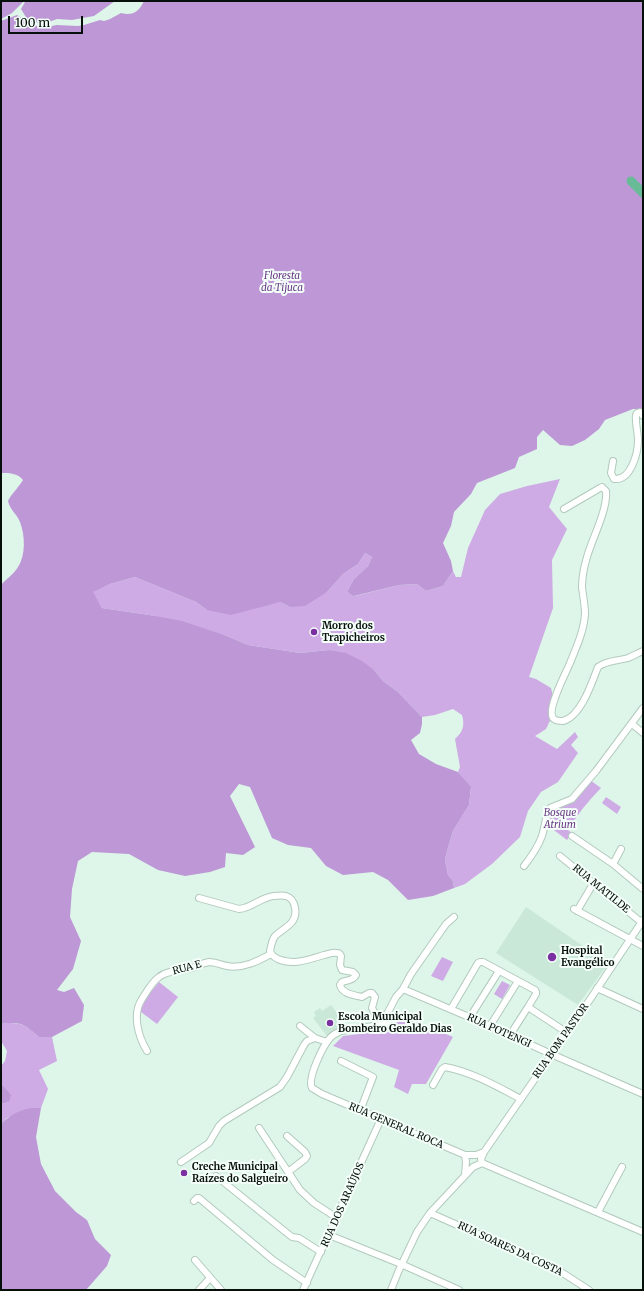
<!DOCTYPE html>
<meta charset="utf-8">
<style>
body{margin:0}
#map{position:relative;width:644px;height:1291px;overflow:hidden;background:#def6e9;font-family:Merriweather,serif}
canvas{display:block}
.frame{position:absolute;inset:0;border:2px solid #070f0b;pointer-events:none}
.scale{position:absolute;left:8px;top:16px;width:75px;height:18px;box-sizing:border-box;border:2px solid #070f0b;border-top:0;padding-left:5px;font-size:12px;line-height:14px;white-space:nowrap;color:#070f0b;-webkit-text-stroke:3px #f5fffa;paint-order:stroke}
</style>
<div id="map">
<canvas width="644" height="1291"></canvas>
<div class="frame"></div>
<div class="scale">100 m</div>
</div>
<script>
const g = document.querySelector('canvas').getContext('2d');
g.lineJoin = 'round';
function paint(path, color) {
  g.fillStyle = color;
  g.fill(path, 'evenodd');
}
function trace(path, color, width, dash) {
  g.strokeStyle = color;
  g.lineWidth = width;
  g.lineCap = dash ? 'butt' : 'round';
  g.setLineDash(dash || []);
  g.stroke(path);
}
function drawText(font, color, halo, rows, align = 'center') {
  g.font = font + ' Merriweather,serif';
  g.lineWidth = 4;
  g.setLineDash([]);
  g.textBaseline = 'middle';
  g.strokeStyle = halo;
  g.fillStyle = color;
  for (const [text, x, y, turn = 0] of rows) {
    g.save();
    g.translate(x, y);
    g.rotate((+turn || 0) * Math.PI / 180);
    g.textAlign = isNaN(turn) ? turn : align;
    if (halo) g.strokeText(text, 0, 0);
    g.fillText(text, 0, 0);
    g.restore();
  }
}
paint(new Path2D(`
 M526,907L589,950L610,961L578,1005L496,953Z
 M331,1005L347,1027L339,1028L327,1036L313,1018L316,1016L314,1012L320,1008L322,1011Z`), '#c9e8d8');
paint(new Path2D(`
 M560,479L549,507L567,529L552,560L553,608L529,677L536,679L551,688L556,708L546,729L535,736L557,749L575,732L578,737L571,745L578,753L558,782L541,792L528,811L520,837L492,864L465,884L454,888L453,881L448,875L445,860L447,851L453,831L469,805L471,788L458,772L460,767L455,739C463,732 465,725 462,715L453,709L435,715L422,717L398,692L383,681L374,670L329,650L300,653L248,645L227,636L156,616L102,608L92,592L110,584L135,577L196,602L207,610L280,602L290,607L327,592L343,574L358,564L365,553L372,557L368,566L354,579L347,592L355,596L399,585L417,584L426,591L443,586L453,571L456,577H461L468,548L485,510L500,494L527,486Z
 M590,780L601,788C588,801 577,815 568,830L572,833L567,840L546,824L550,809L570,802Z
 M606,797L621,807L617,814L602,803Z
 M442,957L453,962L443,981L431,976Z
 M502,981L510,985L502,999L494,994Z
 M159,982L178,997L157,1024L137,1009Z
 M394,1012L453,1037L426,1084H412L408,1094L394,1087L399,1070L333,1046L343,1036L398,1029Z
 M8,1023C25,1023 27,1027 39,1037H52L57,1061L39,1070L48,1089L41,1108H30L7,1118L1,1124V1104L9,1102L3,1086H1V1066L5,1061L7,1051L1,1041V1024Z`), '#ceabe5');
paint(new Path2D(`
 M1,1H24L12,13L1,19Z
 M27,1H115L94,16L72,20L57,19L46,23L31,22L27,19L21,9L25,2Z
 M144,1H643V409H633L605,420L599,429L585,440L572,446L560,445L543,430L537,437V449L519,457L515,468L477,483L471,494L454,512L451,526L443,543L451,561L453,571L443,586L426,591L417,584L399,585L354,596L347,592L354,579L368,566L372,557L365,553L358,564L343,574L327,592L305,606L290,607L280,602L231,615L207,610L196,602L135,577L110,584L93,592L102,608L156,616L182,621L227,636L248,645L300,653L329,650L346,653L362,661L374,670L383,681L398,692L422,717V724L420,733L411,740L419,754L436,764L458,772L471,787L469,805L453,831L447,851L445,860L448,875L453,881L454,888L433,896L408,900L388,880L373,872L343,875L326,866L311,848L288,845L272,838L250,787L239,784L230,796L255,847L243,855L226,853L225,867L210,872L185,876L158,870L129,854L92,852L78,861L72,889L70,917L81,941L73,969L57,990L64,992L74,988L84,1005L82,1021L52,1037H39C24,1024 21,1021 1,1024V585C6,579 14,574 18,567C26,555 25,535 20,522C17,514 10,510 8,501C12,493 19,487 23,480C18,473 9,473 1,473V21L17,15L28,22L37,26L46,27L57,25L78,26L84,25L100,20L104,21L110,19L121,13C132,16 139,12 144,1Z
 M1,1086H3L11,1095L9,1102L1,1104Z
 M30,1108H41L36,1137L41,1164L55,1191L76,1212L87,1220L95,1239L111,1255L107,1266L86,1290H1V1124C10,1115 18,1111 30,1108Z`), '#bd97d6');
trace(new Path2D(`
 M631,181L643,193`), '#68bb96', 9);
const minor = new Path2D(`
 M613,461L611,473L614,479C631,481 638,453 638,440C638,432 635,423 636,415L637,413L640,412L643,416
 M564,509L600,488L602,487L606,491C608,509 592,539 587,557C584,567 582,577 582,587C583,596 585,605 585,614C584,631 576,648 570,663C566,673 545,712 554,719C556,721 560,721 563,721C581,717 592,682 598,667C607,660 618,661 628,658C633,656 638,653 643,651
 M632,724L643,733
 M572,836L613,864L643,889
 M560,856L641,922
 M613,864L621,849
 M524,866C531,857 538,847 542,836C545,827 545,817 550,808L572,799L596,771L643,708
 M199,898L239,909C252,908 261,897 274,896C277,896 282,895 286,896C296,899 298,915 292,922C287,928 280,931 275,936C272,940 271,946 270,951C271,955 274,957 278,959C294,966 309,959 324,955C328,954 333,952 337,953C340,953 340,954 341,956L340,965L342,970L353,972L356,975C353,981 347,980 342,982L340,985C342,994 354,995 362,997L369,993H372L375,997L372,1008L374,1012L379,1015H389L390,1019L386,1024L341,1031C337,1033 333,1034 330,1038C323,1046 307,1078 312,1088L322,1094L465,1155H476L484,1152
 M574,909L643,946
 M577,911L593,884
 M597,988L643,1009
 M403,989L490,1026L551,1054L643,1094
 M451,1009L478,963L480,962H483L535,990L536,992V994L528,1007L560,1028L566,1033
 M387,1014L396,997L403,989L411,974L446,924L454,917
 M470,1017L499,971
 M300,1026L315,1038
 M490,1026L518,981
 M510,1035L528,1007
 M147,1051C138,1036 132,1014 142,999C147,991 152,982 159,977C168,970 181,971 192,968C198,966 203,963 209,962C215,962 221,965 227,966C243,969 258,961 271,954
 M341,1061L373,1077L360,1111
 M433,1085L442,1069L445,1067C472,1072 496,1086 521,1099
 M259,1128L300,1190L314,1203L337,1218
 M287,1136L305,1152L307,1156L305,1159L288,1172
 M465,1155L466,1162L465,1175
 M181,1162L209,1143L219,1126L224,1121L280,1087L287,1077L304,1045L307,1041L315,1038L327,1042
 M482,1163L481,1159L484,1152L591,998L643,920
 M482,1163L643,1232
 M216,1176L292,1237L299,1238L321,1252
 M194,1201L197,1198H199L273,1260L307,1283
 M598,1212L622,1167
 M430,1213L555,1268L589,1290
 M329,1235L401,1264L459,1290
 M195,1260L221,1290
 M199,1290L210,1278
 M303,1290L381,1119
 M391,1290L399,1270L417,1232L430,1213L473,1167L482,1163`);
trace(minor, '#b2cabd', 8);
trace(minor, '#fff', 6);
for (const [x, y, r, color] of [
 [314,632,4,"#7b30a2"],
 [552,957,5,"#7b30a2"],
 [330,1023,4,"#7b30a2"],
 [184,1173,4,"#7b30a2"]
]) {
  const dot = new Path2D();
  dot.arc(x, y, r, 0, 2 * Math.PI);
  g.fillStyle = color;
  g.fill(dot);
  trace(dot, '#f5fffa', 1.5);
}
drawText('italic 10px', '#6a3a86', '#f5fffa', [
 ["Floresta",282,276],
 ["da Tijuca",282,288],
 ["Bosque",560,813],
 ["Atrium",560,825]
]);
drawText('bold 10px', '#070f0b', '#f5fffa', [
 ["Morro dos",322,626],
 ["Trapicheiros",322,638],
 ["Hospital",561,951],
 ["Evangélico",561,963],
 ["Escola Municipal",338,1017],
 ["Bombeiro Geraldo Dias",338,1029],
 ["Creche Municipal",192,1167],
 ["Raízes do Salgueiro",192,1179]
], 'left');
drawText('10px', '#070f0b', '#f5fffa', [
 ["RUA MATILDE",601,889,39],
 ["RUA E",187,968,-15],
 ["RUA POTENGI",499,1031,24],
 ["RUA BOM PASTOR",561,1041,-55],
 ["RUA GENERAL ROCA",396,1126,23],
 ["RUA DOS ARAÚJOS",343,1205,-66],
 ["RUA SOARES DA COSTA",510,1249,25]
]);
</script>
